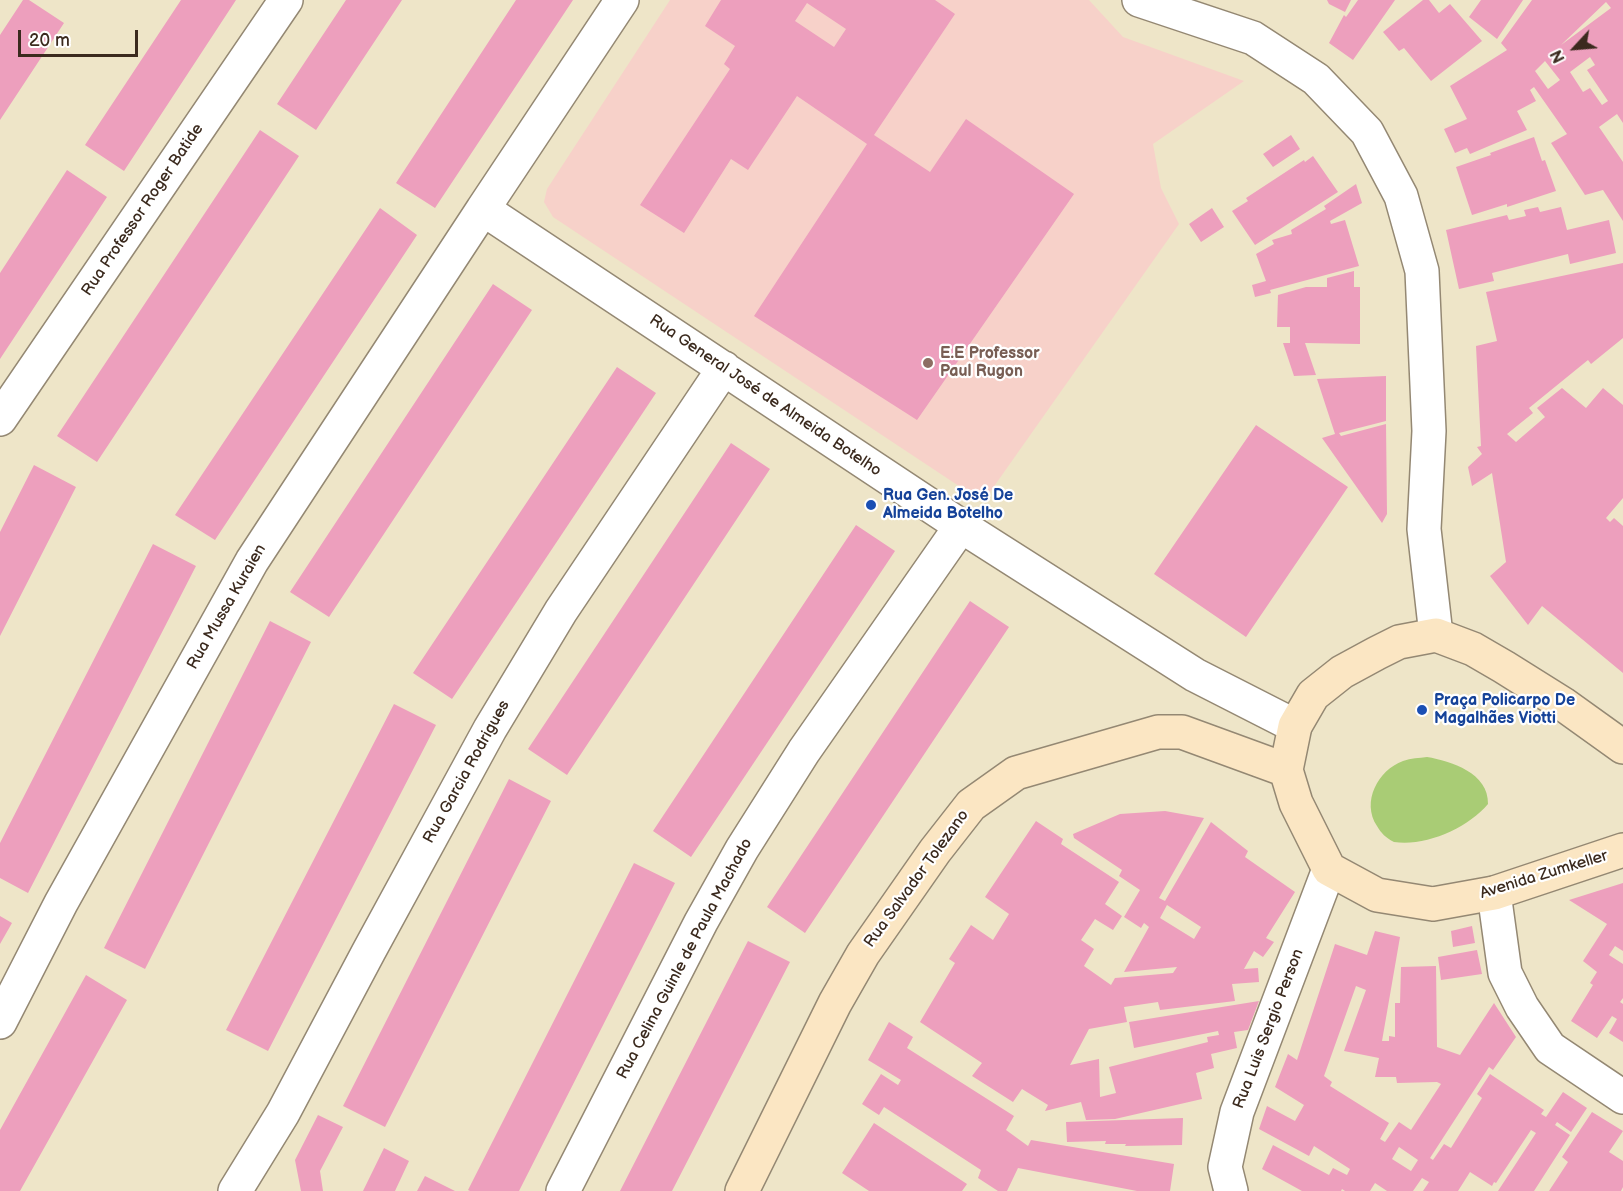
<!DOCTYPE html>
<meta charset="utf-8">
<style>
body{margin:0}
#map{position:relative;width:1623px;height:1191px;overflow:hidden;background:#eee5c8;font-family:"Balsamiq Sans",sans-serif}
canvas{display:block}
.north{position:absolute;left:1545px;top:18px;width:60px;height:60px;-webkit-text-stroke:4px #fff;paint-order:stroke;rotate:244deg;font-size:16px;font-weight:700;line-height:24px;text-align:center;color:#3b2a1e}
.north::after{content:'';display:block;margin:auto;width:21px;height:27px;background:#3b2a1e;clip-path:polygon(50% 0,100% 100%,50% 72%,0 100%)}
.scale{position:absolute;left:18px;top:30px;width:120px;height:27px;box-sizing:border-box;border:3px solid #3b2a1e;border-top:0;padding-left:8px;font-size:18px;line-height:21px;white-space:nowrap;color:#3b2a1e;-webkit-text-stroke:4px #fff;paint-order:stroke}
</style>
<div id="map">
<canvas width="1623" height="1191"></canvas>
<div class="north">N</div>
<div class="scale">20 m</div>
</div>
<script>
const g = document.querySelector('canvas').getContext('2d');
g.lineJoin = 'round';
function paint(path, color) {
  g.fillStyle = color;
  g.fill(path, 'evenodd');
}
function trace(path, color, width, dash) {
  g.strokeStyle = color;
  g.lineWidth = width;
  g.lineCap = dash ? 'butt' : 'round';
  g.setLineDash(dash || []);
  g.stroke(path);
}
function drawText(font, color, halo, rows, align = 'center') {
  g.font = font + ' "Balsamiq Sans",sans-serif';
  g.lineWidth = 4.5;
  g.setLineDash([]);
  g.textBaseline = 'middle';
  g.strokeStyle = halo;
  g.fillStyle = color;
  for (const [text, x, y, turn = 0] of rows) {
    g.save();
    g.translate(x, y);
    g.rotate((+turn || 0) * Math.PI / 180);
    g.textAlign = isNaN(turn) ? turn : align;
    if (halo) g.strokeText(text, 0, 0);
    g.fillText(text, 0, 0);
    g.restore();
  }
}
paint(new Path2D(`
 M670,0H1089L1123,37L1244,81L1153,144L1161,188L1179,224L983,502L553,217L544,202L547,189Z`), '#f7d1c9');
paint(new Path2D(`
 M1427,757C1451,761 1489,773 1488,804C1468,828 1425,847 1394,842C1386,838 1381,833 1377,826C1361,802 1378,770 1403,761C1411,758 1419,758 1427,757Z`), '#a9cc75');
paint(new Path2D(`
 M23,0H29L64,23L0,120V35Z
 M181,0H236L124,171L85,145Z
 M346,0H402L316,130L277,104Z
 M516,0H573L435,208L396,183Z
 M721,0H935L955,14L874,135L930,172L966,119L1074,194L917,420L754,316L867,144L797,96L748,170L731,159L684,233L640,205L730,69L724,64L735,46L705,26ZM807,3L846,29L834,47L795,21Z
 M1327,0H1351L1345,12L1329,4Z
 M1358,0H1395L1353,60L1329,43L1344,15L1346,17Z
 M1423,0H1429L1439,13L1450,4L1482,41L1431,81L1404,48L1399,51L1383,32Z
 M1481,0H1523L1497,39L1469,17Z
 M1532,0H1623V123L1617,114L1599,127L1623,162V221L1603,190L1585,195L1551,143L1567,134L1534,87L1530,90L1536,101L1517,111L1527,130L1470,154L1467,148L1455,153L1444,129L1467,119L1450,86L1507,50L1501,43ZM1606,2L1611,8L1561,45ZM1590,57L1595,65L1587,70L1608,101L1602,105L1590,88L1583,92L1570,72ZM1545,61L1560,80L1548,89L1535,71Z
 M260,130L299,156L97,462L57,436Z
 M1291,135L1300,149L1273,167L1263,154Z
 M1534,137L1542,161L1545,160L1556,191L1507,207V204L1472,215L1456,167L1491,155L1490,153Z
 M1313,156L1338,192L1255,245L1232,211L1248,201L1246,198L1304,160L1305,162Z
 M67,170L107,197L0,359V273Z
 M1356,184L1362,203L1330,221L1331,224L1345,220L1359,266L1270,290L1271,293L1255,297L1252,285L1266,281L1256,254L1274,244L1272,240L1292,234L1291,230L1326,209L1324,206Z
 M1538,207L1540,212L1561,207L1567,230L1609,220L1616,253L1570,264L1568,254L1492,273L1494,281L1459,289L1446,230L1507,215L1509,220L1526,216L1524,210Z
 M380,208L417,235L215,540L175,515Z
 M1212,208L1224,227L1201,242L1189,224Z
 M1623,263V338L1591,364L1588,360L1529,408L1533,413L1507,434L1516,442L1545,417L1537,408L1562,388L1586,408L1603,388L1623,405V498L1606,518L1610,522L1614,518L1623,526V673L1542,606L1528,625L1490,576L1506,562L1492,473L1472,486L1468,467L1482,454L1477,447L1481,446L1476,346L1497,341L1486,292Z
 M1354,271V287H1360V344L1305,343L1316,375L1294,376L1283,343H1290V327H1277L1278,295L1306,287H1327V278Z
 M493,284L532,310L329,617L290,592Z
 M617,367L656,393L452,699L413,673Z
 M1386,376V421L1339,433L1341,436L1386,424L1387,514L1382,523L1322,438L1335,434L1317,379Z
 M1256,425L1348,487L1246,637L1154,574Z
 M731,443L770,469L567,775L528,749Z
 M34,465L76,487L0,636V532Z
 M856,525L895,551L691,857L653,831Z
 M153,544L196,566L28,893L0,878V843Z
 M970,601L1009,627L805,933L767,907Z
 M270,621L311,642L145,969L104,948Z
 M394,704L436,725L268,1051L226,1030Z
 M509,779L551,801L385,1127L343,1106Z
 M1165,811L1204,818L1159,898L1165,901L1211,822L1248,851L1245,857L1295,892L1266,938L1274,942L1263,957L1254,951L1244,969L1258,968L1259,982L1232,984L1235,1001L1160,1010L1158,1002L1124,1007L1127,1022L1089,1029L1070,1065L1099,1059L1100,1097L1116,1093L1109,1067L1208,1042L1207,1037L1219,1035L1218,1031L1134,1048L1129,1022L1259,1001L1248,1030L1234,1032L1237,1048L1211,1054L1214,1068L1196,1073L1202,1099L1115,1119L1086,1120L1081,1102L1045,1111L1048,1105L1022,1089L1013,1102L972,1076L982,1063L920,1022L955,963L949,959L971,925L993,940L1009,914L985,897L1036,821L1063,839L1061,844L1119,882L1105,904L1122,916L1113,930L1095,919L1081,940L1094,949L1084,966L1111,985L1115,978L1173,973L1177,967L1124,972L1149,927L1144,923L1141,928L1124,917L1140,890L1119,876L1122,870L1074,838L1073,834L1120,814ZM1167,905L1201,927L1194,939L1160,918Z
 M634,863L675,883L519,1191H470L468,1190Z
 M1623,883V951L1615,946L1609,955L1623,964V998L1620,1002L1623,1004V1042L1609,1033L1617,1019L1612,1016L1597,1038L1571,1021L1593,985L1590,983L1597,972L1583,961L1607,924L1569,900Z
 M0,916L12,923L0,944Z
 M1472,926L1475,943L1453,947L1451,931Z
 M1375,931L1400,937L1382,1041H1389V1036L1395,1037V1003H1400L1401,967L1436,966L1437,1047L1460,1055L1494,1003L1516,1037L1493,1070L1489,1067L1430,1158L1433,1160L1444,1144L1451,1148L1482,1098L1477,1094L1490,1074L1544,1110L1541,1114L1546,1117L1563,1092L1587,1108L1571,1132L1557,1122L1555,1125L1570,1135L1534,1191H1498L1536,1133L1531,1130L1496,1183L1494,1182L1492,1186L1470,1172L1458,1191H1423L1429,1182L1422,1178L1413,1191H1387L1375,1183L1370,1191H1345L1342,1189L1341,1191H1302L1262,1169L1273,1145L1329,1175L1333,1168L1347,1175L1350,1169L1314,1146L1309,1156L1259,1129L1267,1106L1295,1121L1304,1105L1275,1087L1288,1054L1297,1060L1335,944L1367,955ZM1356,986L1366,990L1344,1051L1379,1058L1375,1077H1396L1397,1083L1437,1082L1441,1084L1411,1130L1399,1122L1385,1142L1380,1139L1389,1123L1330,1086L1332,1082L1324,1076ZM1399,1147L1418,1160L1411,1171L1392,1159Z
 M748,941L790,962L672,1191H620Z
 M1477,950L1482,974L1441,980L1438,957Z
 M86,975L127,1000L20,1191H0V1130Z
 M889,1022L913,1037L907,1048L1014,1116L1006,1130L1028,1146L1031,1140L1174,1164L1170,1191H1137L1018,1168L1007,1191H998L978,1178L981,1170L884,1107L879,1115L862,1104L881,1074L898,1085L901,1080L868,1060Z
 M1592,1112L1623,1131L1609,1152L1623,1161V1187L1621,1191H1549L1568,1162L1562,1157Z
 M318,1115L343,1127L320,1171L323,1191H301L295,1160Z
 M1183,1118L1182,1145L1125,1146L1126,1144H1105L1106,1141L1067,1142L1066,1122Z
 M874,1123L967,1184L962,1191H869L842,1173Z
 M384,1148L409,1161L395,1191H363Z
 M425,1176L455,1191H417Z`), '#ed9fbd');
const street = new Path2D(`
 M622,0L483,209L961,526L1195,675L1295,726
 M1139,0L1253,38L1316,79L1367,132L1401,196L1422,271L1429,431L1424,529L1436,635
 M0,419L286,0
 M1494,893L1505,973L1522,1007L1550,1048L1623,1097
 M0,1022L61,903L252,561L483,209
 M235,1191L283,1113L369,951L490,729L561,611L724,368
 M563,1191L701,922L742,849L804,751L961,526
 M1231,1191L1225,1167L1237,1112L1329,869`);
const secondary = new Path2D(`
 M1623,747L1563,704L1504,667L1473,649L1436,635L1399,642L1377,653L1342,672L1313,695L1295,726L1286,770L1296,803L1329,869L1377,895L1433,904L1494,893L1623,850
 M742,1191L835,1003L863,954L935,851L971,805L1016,773L1158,732H1182L1286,770`);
trace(street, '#948873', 36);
trace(secondary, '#948873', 36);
trace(street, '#fff', 33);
trace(secondary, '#fbe6c3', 33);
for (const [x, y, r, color] of [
 [928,363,6,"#8d6e63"],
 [871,505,6,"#1a4fb4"],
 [1422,710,6,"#1a4fb4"]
]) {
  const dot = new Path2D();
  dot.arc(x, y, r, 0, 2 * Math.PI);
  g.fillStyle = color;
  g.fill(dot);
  trace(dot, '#fff', 2);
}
drawText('16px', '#3b2a1e', '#fff', [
 ["Rua Professor Roger Batide",143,210,-56],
 ["Rua General José de Almeida Botelho",765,396,34],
 ["Rua Mussa Kuraien",227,607,-60],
 ["Rua Garcia Rodrigues",467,772,-61],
 ["Avenida Zumkeller",1544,875,-17],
 ["Rua Salvador Tolezano",917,879,-54],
 ["Rua Celina Guinle de Paula Machado",685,959,-62],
 ["Rua Luis Sergio Person",1269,1029,-69]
]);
drawText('bold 16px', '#785e54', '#fff', [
 ["E.E Professor",940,354],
 ["Paul Rugon",940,372]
], 'left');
drawText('bold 16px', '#164399', '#fff', [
 ["Rua Gen. José De",883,496],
 ["Almeida Botelho",883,514],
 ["Praça Policarpo De",1434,701],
 ["Magalhães Viotti",1434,719]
], 'left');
</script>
